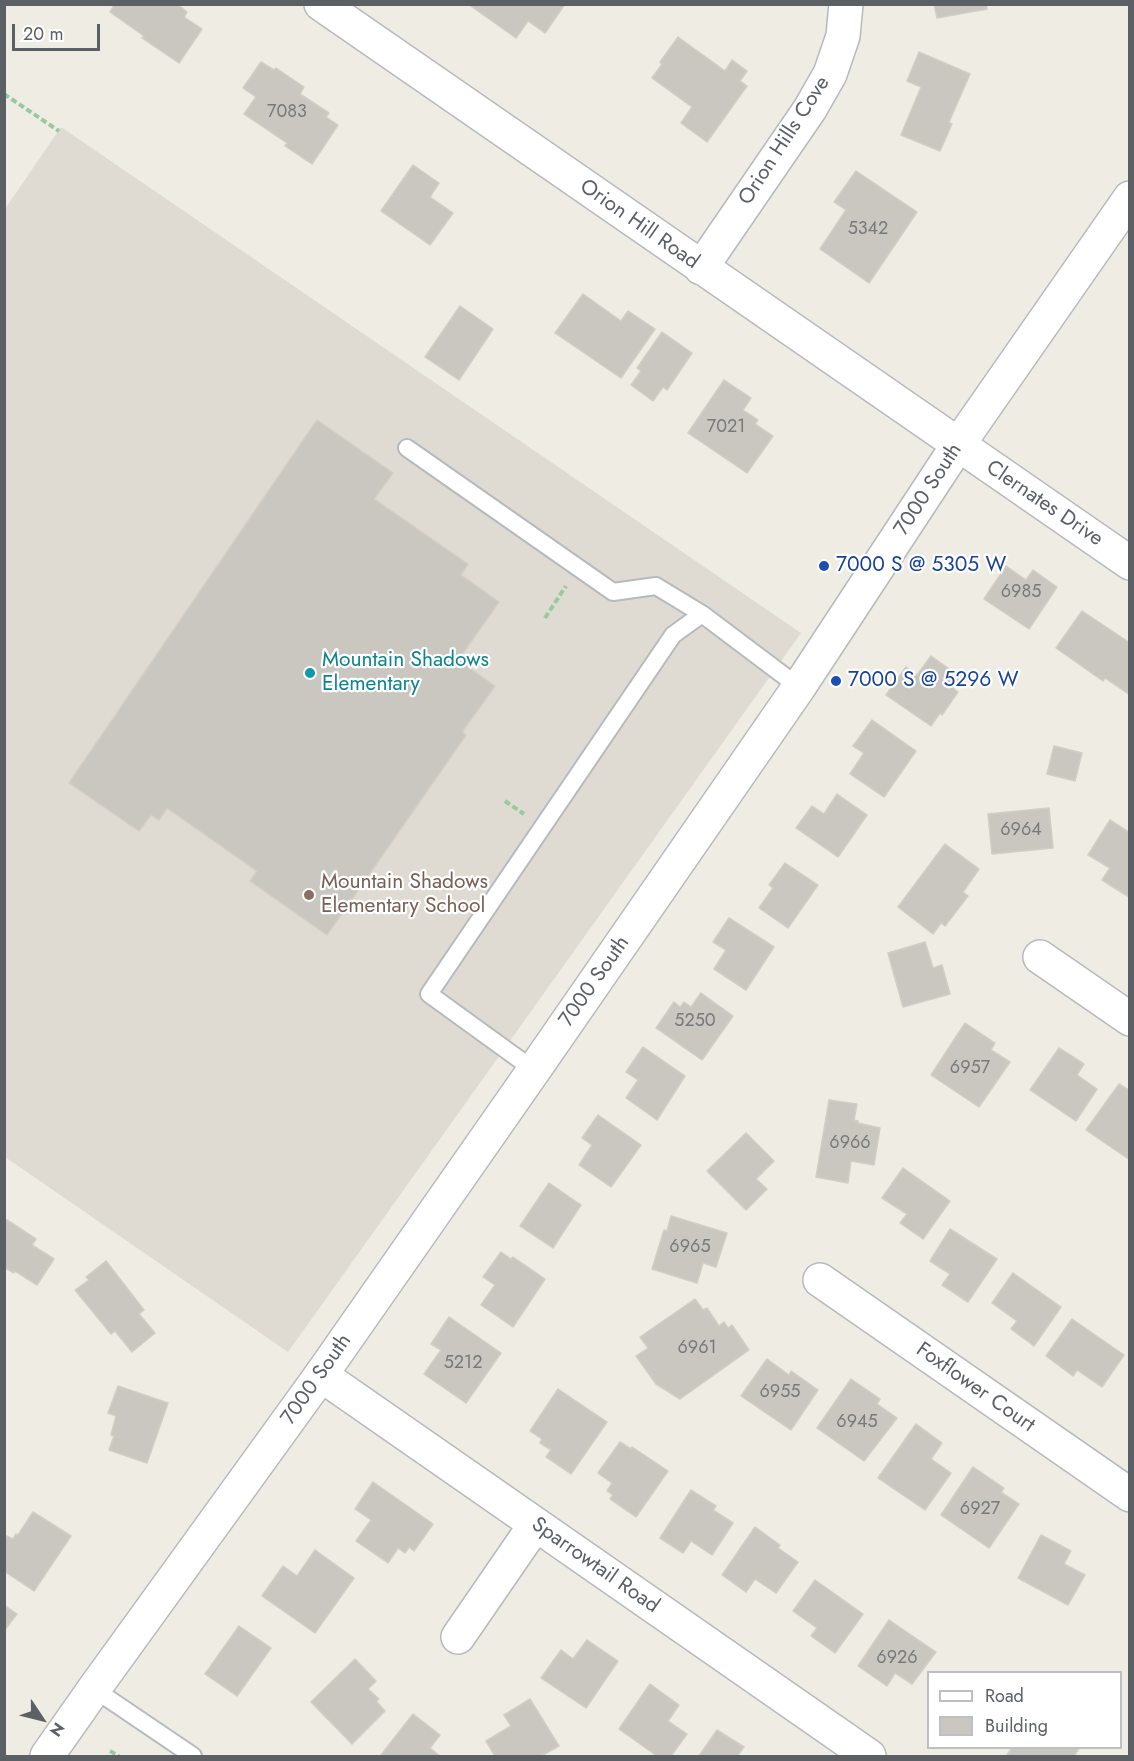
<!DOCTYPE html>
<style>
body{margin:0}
#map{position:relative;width:1134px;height:1761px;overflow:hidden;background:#efece3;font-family:Jost,sans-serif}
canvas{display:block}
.frame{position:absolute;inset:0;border:6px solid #5b6065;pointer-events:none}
.legend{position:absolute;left:927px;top:1671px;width:195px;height:78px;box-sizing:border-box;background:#fff;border:2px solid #bdbfc1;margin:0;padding:8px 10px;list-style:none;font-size:18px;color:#5b6065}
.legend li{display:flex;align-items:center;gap:12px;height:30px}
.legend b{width:30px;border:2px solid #bdbfc1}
.north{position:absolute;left:12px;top:1689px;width:60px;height:60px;-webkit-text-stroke:4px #fff;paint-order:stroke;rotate:125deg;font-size:16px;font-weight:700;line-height:24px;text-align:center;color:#5b6065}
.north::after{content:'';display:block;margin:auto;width:21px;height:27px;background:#5b6065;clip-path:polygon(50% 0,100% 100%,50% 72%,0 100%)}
.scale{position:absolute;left:12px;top:24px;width:88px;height:27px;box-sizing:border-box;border:3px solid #5b6065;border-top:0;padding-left:8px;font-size:18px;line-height:21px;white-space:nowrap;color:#5b6065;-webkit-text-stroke:4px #fff;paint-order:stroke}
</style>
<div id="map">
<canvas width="1134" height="1761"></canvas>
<div class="frame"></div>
<ul class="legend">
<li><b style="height:8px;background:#fff"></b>Road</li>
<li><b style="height:16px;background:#cac7c0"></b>Building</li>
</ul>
<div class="north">N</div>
<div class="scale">20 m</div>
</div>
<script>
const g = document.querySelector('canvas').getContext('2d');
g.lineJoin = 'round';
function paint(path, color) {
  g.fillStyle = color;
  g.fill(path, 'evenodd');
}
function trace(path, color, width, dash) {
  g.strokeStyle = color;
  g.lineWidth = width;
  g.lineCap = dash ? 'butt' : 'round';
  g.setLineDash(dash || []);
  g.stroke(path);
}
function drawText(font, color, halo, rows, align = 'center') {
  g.font = font + ' Jost,sans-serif';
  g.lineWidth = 4.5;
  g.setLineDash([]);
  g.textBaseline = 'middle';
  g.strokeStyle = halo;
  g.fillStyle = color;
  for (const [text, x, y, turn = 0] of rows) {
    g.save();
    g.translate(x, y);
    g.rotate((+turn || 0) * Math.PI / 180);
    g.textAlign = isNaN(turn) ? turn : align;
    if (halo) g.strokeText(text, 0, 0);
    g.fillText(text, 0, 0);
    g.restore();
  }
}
paint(new Path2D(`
 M61,127L801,633L288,1352L5,1157V209Z`), '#dfdbd2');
const building = new Path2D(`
 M115,4H177L187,12L184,17L202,29L179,63L142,38L144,36L110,12Z
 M468,4H565L545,33L528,21L516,38Z
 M934,4H986L987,9L937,18Z
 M678,37L725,71L732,60L747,71L740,81L747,86L707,142L681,123L692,107L652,78L662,64L660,62Z
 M919,52L970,74L949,122L952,124L940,151L901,135L921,87L907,81Z
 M261,62L274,70L276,68L304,87L300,94L329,113L326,117L338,125L312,164L285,146L287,143L244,114L256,97L243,88Z
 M413,165L439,183L430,197L453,213L430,245L381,211Z
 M856,171L917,212L869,283L820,249L846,210L834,202Z
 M583,294L621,321L628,311L655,329L621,378L555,333Z
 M460,306L493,329L459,380L425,357Z
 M662,332L692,353L667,390L663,387L653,401L631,385L641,371L637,368Z
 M724,380L751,398L743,410L758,420L755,424L773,436L747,473L688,433Z
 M317,420L393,473L374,499L468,564L461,575L499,602L458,660L495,686L462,732L466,735L327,935L250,881L257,871L167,808L159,820L151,815L139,831L69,783Z
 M1006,566L1026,580L1033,570L1057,587L1029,629L984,599Z
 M1082,611L1130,643V695L1105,678L1103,681L1056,648Z
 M931,656L962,678L954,689L958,692L942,715L940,713L931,726L886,695L906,667L917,675Z
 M872,720L916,751L884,797L850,774L864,753L853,746Z
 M1054,746L1082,753L1075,781L1047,774Z
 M837,794L867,815L838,857L796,828L812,806L824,814Z
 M1049,808L1053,848L992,854L988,814Z
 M1110,820L1130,833L1129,897L1102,880L1110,868L1088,855Z
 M945,844L979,869L963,892L968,896L945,926L941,923L933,934L898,907Z
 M785,863L818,885L788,928L759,908L773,888L769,885Z
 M729,918L774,947L746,990L714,969L726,950L713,942Z
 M925,942L933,968L942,965L950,994L903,1007L888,953Z
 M701,993L733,1016L702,1060L656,1028L674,1002L680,1007L684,1002L691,1007Z
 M965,1023L995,1043L991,1050L1010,1062L979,1107L931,1075Z
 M643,1047L685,1076L657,1120L626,1098L638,1080L626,1072Z
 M1059,1048L1084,1064L1077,1075L1097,1089L1076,1121L1030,1090Z
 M1119,1084L1130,1091V1160L1086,1130Z
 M829,1100L857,1104L854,1120L858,1121V1123L880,1128L874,1165L851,1161L848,1183L816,1177Z
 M598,1115L641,1145L611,1187L579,1165L592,1145L582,1138Z
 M746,1133L774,1161L756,1179L767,1189L746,1210L707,1171Z
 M903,1168L950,1201L923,1239L900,1223L907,1214L882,1198Z
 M549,1183L581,1205L553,1248L520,1226Z
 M671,1216L727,1233L716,1267L703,1263L697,1283L652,1269L664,1230L667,1231Z
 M7,1220L36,1239L32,1245L54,1259L37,1285L15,1271L14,1273L4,1267V1221L6,1222Z
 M950,1229L997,1259L968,1302L942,1285L950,1274L930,1261Z
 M501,1252L511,1259L513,1257L545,1279L513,1327L481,1305L495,1285L483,1277Z
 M106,1261L144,1310L139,1314L155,1333L132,1352L115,1331L111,1334L75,1290L89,1280L86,1277Z
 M1013,1273L1061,1307L1034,1346L1011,1329L1017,1321L992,1303Z
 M695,1299L703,1310L707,1308L719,1326L724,1322L728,1328L732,1325L749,1350L680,1399L656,1384L636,1356L648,1348L640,1337Z
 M449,1317L501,1353L466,1403L424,1374L441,1350L431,1344Z
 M1072,1319L1124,1355L1102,1387L1077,1370L1073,1376L1046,1356Z
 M767,1359L789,1375L791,1371L818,1390L791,1430L741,1396Z
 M851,1379L880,1399L877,1404L897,1418L864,1461L817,1428Z
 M118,1386L168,1403L147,1463L109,1450L114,1436L111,1435L116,1416L108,1413Z
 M558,1389L607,1422L571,1474L546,1457L551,1450L540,1443L542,1439L530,1431Z
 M916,1424L942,1443L931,1459L951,1473L925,1510L878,1478Z
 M620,1442L631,1449L632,1447L668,1471L636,1517L610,1499L613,1495L607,1491L612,1483L598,1473Z
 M973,1467L1004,1488L1001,1492L1019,1504L989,1548L941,1515Z
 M373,1482L433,1524L414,1551L409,1547L405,1553L398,1548L388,1563L356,1541L371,1520L355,1509Z
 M691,1490L716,1506L713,1510L733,1523L712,1555L691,1541L683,1553L660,1538Z
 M33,1512L71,1536L34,1591L4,1571V1535L13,1539L16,1534L18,1535Z
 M755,1527L780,1545L778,1548L798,1562L776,1593L755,1579L746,1592L722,1575Z
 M1041,1535L1071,1551L1064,1564L1085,1575L1068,1605L1018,1578Z
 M315,1550L354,1578L315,1633L262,1596L283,1566L297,1576Z
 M815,1580L863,1614L835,1653L811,1636L817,1628L793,1611Z
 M4,1605L17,1614L4,1631Z
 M889,1620L936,1652L912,1684L895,1673L887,1686L858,1666Z
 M239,1626L271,1648L237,1696L205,1674Z
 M587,1640L618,1661L586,1708L541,1678L561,1650L573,1659Z
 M355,1659L376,1681L368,1689L379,1699L376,1701L385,1711L352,1744L311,1702Z
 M650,1684L679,1705L668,1721L687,1734L671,1756H657L619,1729Z
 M530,1699L559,1746L541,1756H495L486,1741L511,1726L504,1715Z
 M413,1714L440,1735L430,1748L440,1756H383L381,1755Z
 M717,1730L744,1747L738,1755L741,1756H699Z
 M1012,1748H1079L1074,1756H1006Z`);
paint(building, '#cac7c0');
trace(building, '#d4cdc1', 1.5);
const service = new Path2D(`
 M407,448L613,592L656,586L702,614
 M534,1070L429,994L673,635L702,614L799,687
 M94,1689L193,1756`);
const minor = new Path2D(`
 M321,4L1130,563
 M701,268L810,109L830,74L843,36L846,4
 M1040,957L1130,1019
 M820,1280L1130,1495
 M321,1375L869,1756
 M458,1637L535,1525`);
const tertiary = new Path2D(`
 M47,1756L94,1689L321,1375L534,1070L799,687L958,445L1130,198`);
trace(service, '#b6babe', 20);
trace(minor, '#b6babe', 36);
trace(tertiary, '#b6babe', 36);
trace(new Path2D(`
 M4,94L59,131
 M545,618L566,586
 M505,801L524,814
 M110,1751L119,1756`), '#97caa3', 4, [6, 3]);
trace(service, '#fff', 16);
trace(minor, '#fff', 33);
trace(tertiary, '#fff', 33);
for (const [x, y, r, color] of [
 [824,566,6,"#1a4fb4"],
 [310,673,6,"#0f9aa8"],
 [836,681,6,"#1a4fb4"],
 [309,895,6,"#8d6e63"]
]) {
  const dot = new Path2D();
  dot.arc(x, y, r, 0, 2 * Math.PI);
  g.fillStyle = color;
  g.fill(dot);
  trace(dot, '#fff', 2);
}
drawText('18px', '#777a7c', null, [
 ["7083",287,113],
 ["5342",868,230],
 ["7021",726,428],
 ["6985",1021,593],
 ["6964",1021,831],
 ["5250",695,1022],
 ["6957",970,1069],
 ["6966",850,1144],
 ["6965",690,1248],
 ["6961",697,1349],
 ["5212",463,1364],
 ["6955",780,1393],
 ["6945",857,1423],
 ["6927",980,1510],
 ["6926",897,1659]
]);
drawText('21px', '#5b6065', '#fff', [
 ["Orion Hills Cove",785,141,-57],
 ["Orion Hill Road",639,225,35],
 ["7000 South",929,490,-57],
 ["Clernates Drive",1044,504,34],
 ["7000 South",595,982,-55],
 ["7000 South",317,1380,-55],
 ["Foxflower Court",975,1388,35],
 ["Sparrowtail Road",595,1566,35]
]);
drawText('21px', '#164399', '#fff', [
 ["7000 S @ 5305 W",836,566],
 ["7000 S @ 5296 W",848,681]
], 'left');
drawText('21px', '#0d838f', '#fff', [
 ["Mountain Shadows",322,661],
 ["Elementary",322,685]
], 'left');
drawText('21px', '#785e54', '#fff', [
 ["Mountain Shadows",321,883],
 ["Elementary School",321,907]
], 'left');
</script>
